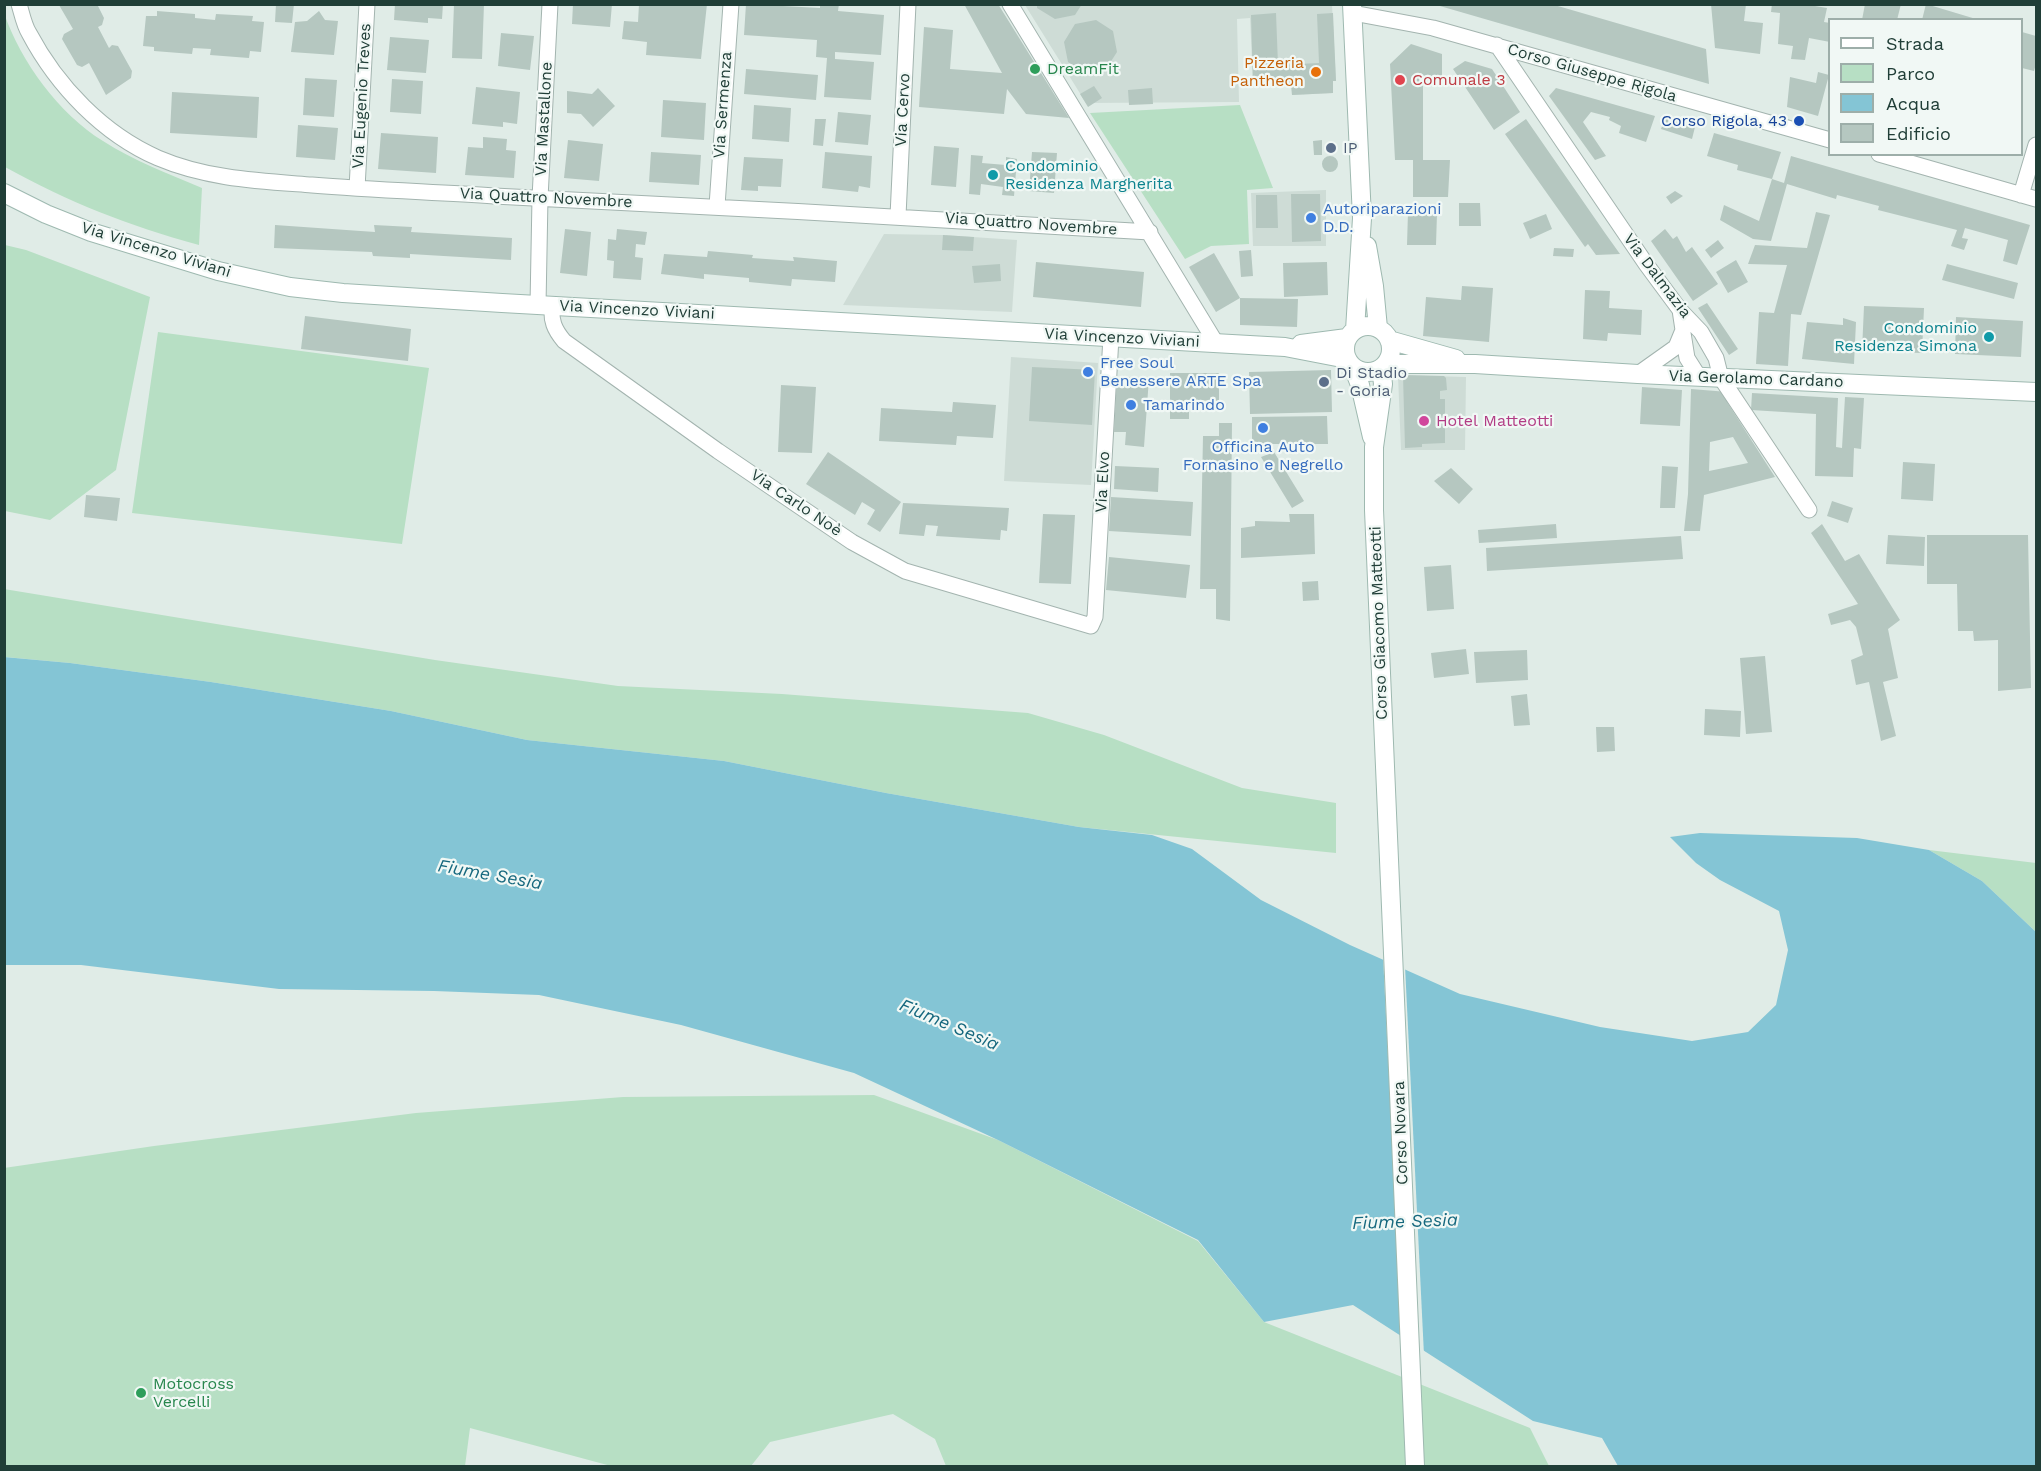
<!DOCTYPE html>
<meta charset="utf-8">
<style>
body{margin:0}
#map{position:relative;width:2041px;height:1471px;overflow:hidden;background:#e0ece7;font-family:"Work Sans",sans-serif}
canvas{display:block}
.frame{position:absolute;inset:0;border:6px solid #203e37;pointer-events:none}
.legend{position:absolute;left:1828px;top:18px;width:195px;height:138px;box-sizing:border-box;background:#f1f8f5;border:2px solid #9daea9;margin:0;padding:8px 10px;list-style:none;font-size:18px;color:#203e37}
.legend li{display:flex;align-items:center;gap:12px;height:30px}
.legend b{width:30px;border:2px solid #9daea9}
</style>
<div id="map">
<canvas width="2041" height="1471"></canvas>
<div class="frame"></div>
<ul class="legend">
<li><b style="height:8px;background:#fff"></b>Strada</li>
<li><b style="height:16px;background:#b7dfc4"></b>Parco</li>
<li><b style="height:16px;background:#84c5d5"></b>Acqua</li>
<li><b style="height:16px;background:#b5c7c0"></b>Edificio</li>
</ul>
</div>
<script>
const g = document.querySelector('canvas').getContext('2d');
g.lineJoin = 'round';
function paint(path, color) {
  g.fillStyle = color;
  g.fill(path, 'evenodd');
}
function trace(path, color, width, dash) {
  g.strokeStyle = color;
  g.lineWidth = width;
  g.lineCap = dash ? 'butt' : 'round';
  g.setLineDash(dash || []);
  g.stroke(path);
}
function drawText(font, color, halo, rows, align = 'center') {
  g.font = font + ' "Work Sans",sans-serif';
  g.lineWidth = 4.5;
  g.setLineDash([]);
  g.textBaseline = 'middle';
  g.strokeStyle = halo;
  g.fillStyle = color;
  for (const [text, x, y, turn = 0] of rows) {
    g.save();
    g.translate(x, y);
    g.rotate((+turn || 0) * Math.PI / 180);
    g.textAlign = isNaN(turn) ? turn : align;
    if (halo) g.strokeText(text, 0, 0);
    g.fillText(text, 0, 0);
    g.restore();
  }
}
paint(new Path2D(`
 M1025,5H1332L1336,81H1333V93L1292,95L1291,83L1253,84L1250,18L1237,19L1239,102L1086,103Z
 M1326,190V246H1253L1251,193Z
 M884,234L943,235L1017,240L1012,312L843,305Z
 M1011,357L1098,363L1091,485L1004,481Z
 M1398,375L1466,377L1465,450H1401Z`), '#cedcd6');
paint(new Path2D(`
 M4,13C21,62 59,114 103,141C134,161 169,174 202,188L199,245C127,225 70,203 5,167Z
 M1240,105L1273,188L1247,190L1249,244L1211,246L1185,259L1090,113Z
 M5,245L26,250L150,297L116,470L50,520L5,511Z
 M158,332L429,368L402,544L132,513Z
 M4,589L435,660L618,686L782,694L1028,713L1104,735L1242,788L1336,803V853L1079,827L886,793L724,761L527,740L391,711L211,682L70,663L5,657Z
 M1929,850L2036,863V932L1982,881Z
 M874,1095L998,1140L1198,1241L1264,1322L1530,1428L1549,1466H946L935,1439L893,1414L770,1442L751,1466H611L470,1428L465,1466H5L4,1168L154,1146L416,1113L623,1097Z`), '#b7dfc4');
paint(new Path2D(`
 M4,657L70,663L211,682L391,711L527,740L724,761L886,793L1079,827L1152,835L1192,849L1261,900L1350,945L1460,994L1600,1027L1692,1041L1748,1032L1776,1005L1788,950L1779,911L1720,880L1696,863L1670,837L1700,833L1857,838L1929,850L1982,881L2036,932V1466H1618L1602,1438L1533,1421L1353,1305L1264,1322L1198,1240L998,1140L854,1073L681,1025L539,995L434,991L279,989L81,965H5Z`), '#84c5d5');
paint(new Path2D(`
 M1383,956L1405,966L1424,1355L1402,1340Z`), '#e0ece7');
paint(new Path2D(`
 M60,4H97L104,18L102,25L98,27L109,48L112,45L118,46L132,71L131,78L106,95L89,63L82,67L77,65L62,39L64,34L73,29L59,5Z
 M276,4H294L292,23L275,22Z
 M395,4H443L442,19L428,18V23L394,20Z
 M454,4H484L482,59L452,58Z
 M573,4H612L610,27L572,24Z
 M639,4H707L701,59L646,55L647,42L622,39L624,21L638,22Z
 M746,4L820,8V4H839L838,11L884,15L881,55L835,52V59L874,62L871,100L824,97L827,58L816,57L817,40L744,35Z
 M964,4H998L1069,118L1026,114L1007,89L1004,114L919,107L924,27L953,30L950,69L1002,73Z
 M1037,4H1082L1075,15L1055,19L1037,8Z
 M1433,4H1551L1706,49L1709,84Z
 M1711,4H1746L1744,21L1763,23L1760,54L1715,48Z
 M1772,4H1803L1827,8L1824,22L1830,23V42L1809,38L1805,60L1791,59L1793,46L1778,44L1780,13L1771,12Z
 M1865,4H1901L1897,20H1862Z
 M1926,4L1976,19V20H1922Z
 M157,11L195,14V18L215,20L216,14L253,16L252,21L264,22L261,52L250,51L249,58L210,55L211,49L193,48L192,54L154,51V47L143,46L146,16H157Z
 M319,11L325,20L338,21L334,55L291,52L295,22L307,21Z
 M1276,13L1278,65L1319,63L1317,14L1333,13L1336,81H1333V93L1292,95L1291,83L1253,84L1251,15Z
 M1096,20L1113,31L1117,52L1106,69L1086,74L1068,62L1064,42L1075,24Z
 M2022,32L2036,36V64L2034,71L2022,68Z
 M501,33L534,36L530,70L498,66Z
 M390,37L429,40L426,73L387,70Z
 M1411,44L1442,54V81L1423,80V160H1450L1448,197H1413V160H1395L1390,64Z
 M1465,61L1492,69L1520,112L1494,130L1453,69Z
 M746,69L818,75L816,100L744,94Z
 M1818,72L1829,75L1818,116L1787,107L1790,77L1816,83Z
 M305,78L337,80L334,117L303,115Z
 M392,79L423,81L421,114L390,112Z
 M1094,86L1102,98L1088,107L1080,94Z
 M476,87L520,92L517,124L503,122V127L472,124Z
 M598,88L615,106L593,127L581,114L567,113V91L592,94Z
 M1152,88L1153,104L1129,105L1128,90Z
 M1556,88L1655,116L1646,142L1619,133L1621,126L1609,120L1610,117L1591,112L1583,122L1606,156L1595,160L1549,96Z
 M172,92L259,97L257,138L170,133Z
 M663,100L706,103L704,140L661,137Z
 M754,105L791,108L789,142L752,139Z
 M838,112L871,115L868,145L835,142Z
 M1665,118L1695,127L1692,139L1661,129Z
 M815,119H826L823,146L813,145Z
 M1526,119L1605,233L1620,254L1596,255L1588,244L1585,247L1568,223L1505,134Z
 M298,125L338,128L335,160L296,157Z
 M381,133L438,137L436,173L378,169Z
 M1714,133L1781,152L1772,179L1737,170L1738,165L1707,156Z
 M483,137L507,139L506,150L516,151L514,178L465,175L468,147L483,148Z
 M568,140L603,144L599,181L564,178Z
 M1322,140V155H1314L1313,141Z
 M934,146L959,148L956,187L931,185Z
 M651,152L701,155L699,185L649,182Z
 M825,152L872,156L870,188L859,186L858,192L822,188Z
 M1032,152L1057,153L1054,193L1029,191Z
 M971,155L983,156L982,163L1006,165V157L1017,159L1014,196L1002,195L1003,187L981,184L980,195L969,194Z
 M1322 164a8 8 0 1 1 16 0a8 8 0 1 1-16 0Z
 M1791,156L2030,225L2017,265L2003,261L2008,240L1965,228L1962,238L1968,239L1964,250L1951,246L1957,230L1878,210L1879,206L1837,195L1836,199L1787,184L1771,241L1753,239L1720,220L1724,205L1759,221L1772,179L1784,183Z
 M744,157L783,159L781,187L758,186V191L741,190Z
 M1675,191L1683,196L1671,204L1666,197Z
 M1291,194H1320L1321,241L1292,242Z
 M1256,195H1277L1278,228H1256Z
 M1459,203H1480L1481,226H1459Z
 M1408,212L1437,213L1436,245H1407Z
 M1816,212L1830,215L1801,315L1791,314L1788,366L1756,364L1759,312L1774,313L1787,265L1748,264L1755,245L1807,248Z
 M1546,214L1552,229L1530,239L1523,223Z
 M275,225L375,232L374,225L412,227L411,232L512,238L511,260L410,254V258L373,256L372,252L274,248Z
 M565,229L591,232L587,276L560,273Z
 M617,229L647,232L645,245L636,244L635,257L643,258L641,280L613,278L614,261L607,260L608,239L616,240Z
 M1665,229L1673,239L1677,236L1686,252L1692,247L1718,284L1693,301L1651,241Z
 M943,235L974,237L973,251L942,250Z
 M1718,240L1724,248L1711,258L1705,250Z
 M1554,248L1574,249L1573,257L1553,256Z
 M1251,250L1253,276L1241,277L1239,251Z
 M708,251L753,255L752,258L794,261L793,257L837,261L835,282L792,279L791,286L749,282V278L704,274V279L661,274L664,254L707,257Z
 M1214,253L1240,298L1298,299L1297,327L1240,325V298L1216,312L1189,267Z
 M1736,260L1748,282L1728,293L1716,272Z
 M1036,262L1144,272L1141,307L1033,297Z
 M1327,262L1328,295L1284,297L1283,263Z
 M1000,264L1001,281L974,283L972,266Z
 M1947,264L2018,283L2014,299L1942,280Z
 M1462,286L1493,288L1489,342L1423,336L1426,297L1461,300Z
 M1585,290L1610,291L1609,308L1642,310L1641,335L1608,333L1607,341L1583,339Z
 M1707,303L1738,349L1729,355L1698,308Z
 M1864,306L1924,308L1922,353L1862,351Z
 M305,316L411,329L408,361L301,349Z
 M1956,317L2023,321L2021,357L1955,354Z
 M1843,318L1856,322L1854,364L1802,359L1807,322L1843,325Z
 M1032,367L1095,370L1092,425L1029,421Z
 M1331,370L1332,412L1250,414L1249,372Z
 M1170,373H1219V401L1189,400V419H1170Z
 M1403,375L1444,376L1446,378L1447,390L1440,391V399H1445V443L1422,444V447L1405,448Z
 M1117,377L1149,378L1144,447L1125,445L1126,432H1114Z
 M781,385L816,387L812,453L778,452Z
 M1642,387L1682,390L1680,426L1640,424Z
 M1691,389L1728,392L1727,402L1775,477L1704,495L1700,531H1684L1688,494ZM1733,437L1748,463L1709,471L1710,442Z
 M1752,393L1838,398L1836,447L1842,448L1845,397L1864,398L1861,449L1854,448L1853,477L1815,476L1816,414L1751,410Z
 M953,402L996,405L993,438L957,436L956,445L879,441L881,408L952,412Z
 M1327,416L1328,444H1252V417Z
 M1219,423H1232L1230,621L1216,619V589H1200L1203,436H1219Z
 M828,452L901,502L880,532L867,524L875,510L862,502L855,515L806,484Z
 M1274,452L1304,501L1292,508L1261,457Z
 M1903,462L1935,464L1933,501L1901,499Z
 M1115,466L1159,468L1158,492L1114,489Z
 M1662,466L1678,467L1675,508H1660Z
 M1451,468L1473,489L1459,504L1434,481Z
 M86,495L120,498L117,521L84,517Z
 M1111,497L1193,502L1191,536L1109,531Z
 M1832,501L1853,508L1848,523L1827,516Z
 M903,503L1009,508L1007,531L1001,530L1000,540L936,536L938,526L926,525L924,536L899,534Z
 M1043,514L1075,515L1071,584L1039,583Z
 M1289,514H1314L1315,554L1241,558V528L1255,526V521L1290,522Z
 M1556,524L1557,538L1479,543L1478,530Z
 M1822,524L1845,561L1859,554L1900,620L1888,629L1898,678L1883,682L1896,736L1881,741L1869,682L1856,685L1851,660L1863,655L1856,627L1850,620L1831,625L1828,614L1858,604L1811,533Z
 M1888,535L1925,537L1924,566L1886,564Z
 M1927,535H2028L2031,688L1998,691V640L1974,641L1973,631H1958L1957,584H1927Z
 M1681,536L1683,559L1487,571L1486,548Z
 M1109,557L1190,565L1186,598L1106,590Z
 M1451,565L1454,609L1427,611L1424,567Z
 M1318,581L1319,600L1303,601L1302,582Z
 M1466,649L1469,674L1434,678L1431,653Z
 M1527,650L1528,680L1476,683L1474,652Z
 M1765,656L1772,732L1746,734L1740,658Z
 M1527,694L1530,725L1514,726L1511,696Z
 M1705,709L1741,711L1740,737L1704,735Z
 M1596,727H1614L1615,751L1597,752Z`), '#b5c7c0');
const street = new Path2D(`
 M19,4C22,14 24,25 29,33C57,86 103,134 158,158C207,179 260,181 312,185C373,190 434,192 494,196C713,207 931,218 1150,232
 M1010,4L1216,343
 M1353,13L1433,28L1830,140
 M1497,45L1646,264L1680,310L1701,332L1716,358L1721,378L1809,510
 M1879,154L2036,199
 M357,188L367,4
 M2021,195L2036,145
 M717,206L731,4
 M898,216L908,4
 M538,305L540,198L550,4
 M552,306C551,321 554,329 564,341L718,451L852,542L905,571L1091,626L1095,617L1111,337
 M1683,333L1687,358L1699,377
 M1638,374L1676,347L1683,330L1680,310`);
const secondary = new Path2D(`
 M1352,4L1362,218L1355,330
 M4,193L46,214L91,232L218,271L290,287L343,293L502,303L1285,347L1347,359
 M1367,246L1374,286L1378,328
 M1345 349a23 23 0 1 1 46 0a23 23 0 1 1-46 0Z
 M1389,340L1456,359
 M1301,344L1347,338
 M1386,364H1475L1638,374L2036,392
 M1353,367L1360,385L1372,437
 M1381,368L1383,384L1374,447V510L1415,1466`);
trace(street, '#a3b4af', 17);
trace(secondary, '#9eb9b0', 20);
trace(street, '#fff', 15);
trace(secondary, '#fff', 18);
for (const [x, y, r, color] of [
 [1035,69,6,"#2e9e5b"],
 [1316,72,6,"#e8710a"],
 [1400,80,6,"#e0444e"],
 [1799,121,6,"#1a4fb4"],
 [1331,148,6,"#5c6f8a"],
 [993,175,6,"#0f9aa8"],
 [1311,218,6,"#3f7fe0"],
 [1989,337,6,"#0f9aa8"],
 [1088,372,6,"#3f7fe0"],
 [1324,382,6,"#5c6f8a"],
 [1131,405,6,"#3f7fe0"],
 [1424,421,6,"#d1479c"],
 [1263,428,6,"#3f7fe0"],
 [141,1393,6,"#2e9e5b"]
]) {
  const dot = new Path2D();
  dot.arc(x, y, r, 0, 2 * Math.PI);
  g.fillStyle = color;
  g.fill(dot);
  trace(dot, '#f1f8f5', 2);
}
drawText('16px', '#c56008', '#f1f8f5', [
 ["Pizzeria",1304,63],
 ["Pantheon",1304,81]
], 'right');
drawText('16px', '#27864d', '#f1f8f5', [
 ["DreamFit",1047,69],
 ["Motocross",153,1384],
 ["Vercelli",153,1402]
], 'left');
drawText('16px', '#203e37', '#f1f8f5', [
 ["Corso Giuseppe Rigola",1592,73,16],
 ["Via Eugenio Treves",362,96,-87],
 ["Via Sermenza",723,105,-86],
 ["Via Cervo",903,110,-87],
 ["Via Mastallone",544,119,-87],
 ["Via Quattro Novembre",546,198,3],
 ["Via Quattro Novembre",1031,224,4],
 ["Via Vincenzo Viviani",156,250,17],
 ["Via Dalmazia",1657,276,53],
 ["Via Vincenzo Viviani",637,310,3],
 ["Via Vincenzo Viviani",1122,338,3],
 ["Via Gerolamo Cardano",1756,379,2],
 ["Via Elvo",1103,482,-87],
 ["Via Carlo Noè",796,503,34],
 ["Corso Giacomo Matteotti",1379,623,-92],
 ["Corso Novara",1401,1133,-92]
]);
drawText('16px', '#be3a42', '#f1f8f5', [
 ["Comunale 3",1412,80]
], 'left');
drawText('16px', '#164399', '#f1f8f5', [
 ["Corso Rigola, 43",1787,121]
], 'right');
drawText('16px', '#4e5e75', '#f1f8f5', [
 ["IP",1343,148],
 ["Di Stadio",1336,373],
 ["- Goria",1336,391]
], 'left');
drawText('16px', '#0d838f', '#f1f8f5', [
 ["Condominio",1005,166],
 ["Residenza Margherita",1005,184],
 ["Condominio",1977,328,"right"],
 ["Residenza Simona",1977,346,"right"]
], 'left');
drawText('16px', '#366cbe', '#f1f8f5', [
 ["Autoriparazioni",1323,209],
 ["D.D.",1323,227],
 ["Free Soul",1100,363],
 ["Benessere ARTE Spa",1100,381],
 ["Tamarindo",1143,405],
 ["Officina Auto",1263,447,"center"],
 ["Fornasino e Negrello",1263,465,"center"]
], 'left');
drawText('16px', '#b23c85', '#f1f8f5', [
 ["Hotel Matteotti",1436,421]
], 'left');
drawText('italic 18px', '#16687e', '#f1f8f5', [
 ["Fiume Sesia",490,875,10],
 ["Fiume Sesia",949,1025,23],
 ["Fiume Sesia",1405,1222,-2]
]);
</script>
